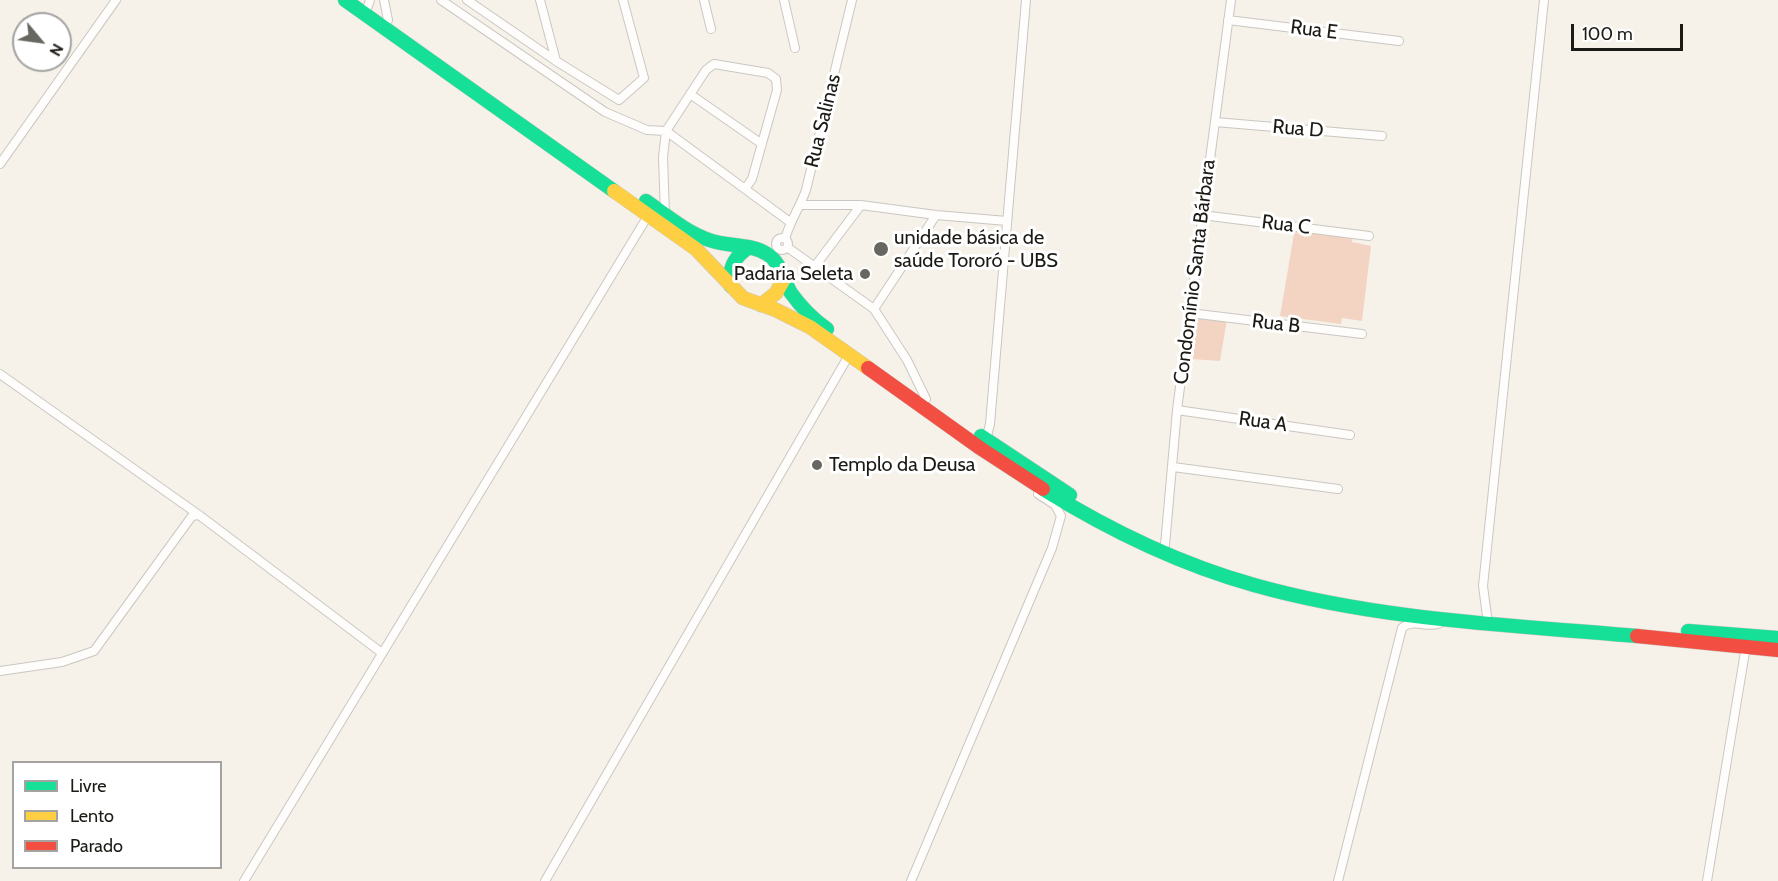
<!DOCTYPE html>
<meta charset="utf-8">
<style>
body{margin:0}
#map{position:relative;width:1778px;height:881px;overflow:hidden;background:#f6f2ea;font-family:Cabin,sans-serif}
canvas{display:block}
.legend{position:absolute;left:12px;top:761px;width:210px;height:108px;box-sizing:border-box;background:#fff;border:2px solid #a4a3a1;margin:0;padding:8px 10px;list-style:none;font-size:18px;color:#1c1a15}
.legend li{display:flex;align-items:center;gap:12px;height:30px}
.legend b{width:30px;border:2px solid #a4a3a1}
.north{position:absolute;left:12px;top:12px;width:60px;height:60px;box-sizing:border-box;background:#fff;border:2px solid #a4a3a1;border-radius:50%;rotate:119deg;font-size:16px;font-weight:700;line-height:24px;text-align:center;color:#1c1a15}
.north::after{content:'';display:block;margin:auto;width:21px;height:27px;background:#686660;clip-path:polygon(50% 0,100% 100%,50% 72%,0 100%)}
.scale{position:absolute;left:1571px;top:24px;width:112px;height:27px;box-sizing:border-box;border:3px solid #1c1a15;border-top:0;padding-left:8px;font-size:18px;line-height:21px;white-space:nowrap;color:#1c1a15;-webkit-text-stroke:4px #fff;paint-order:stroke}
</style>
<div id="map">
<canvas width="1778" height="881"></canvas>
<ul class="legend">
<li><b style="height:8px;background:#16e098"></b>Livre</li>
<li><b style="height:8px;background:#ffcf43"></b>Lento</li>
<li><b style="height:8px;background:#f24e42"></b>Parado</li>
</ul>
<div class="north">N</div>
<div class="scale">100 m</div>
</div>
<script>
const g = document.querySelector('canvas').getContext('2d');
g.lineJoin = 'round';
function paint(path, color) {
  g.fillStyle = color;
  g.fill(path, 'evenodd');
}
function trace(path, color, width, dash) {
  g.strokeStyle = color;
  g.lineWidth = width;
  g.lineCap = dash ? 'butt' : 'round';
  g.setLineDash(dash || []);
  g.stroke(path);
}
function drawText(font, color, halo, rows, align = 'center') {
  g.font = font + ' Cabin,sans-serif';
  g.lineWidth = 6;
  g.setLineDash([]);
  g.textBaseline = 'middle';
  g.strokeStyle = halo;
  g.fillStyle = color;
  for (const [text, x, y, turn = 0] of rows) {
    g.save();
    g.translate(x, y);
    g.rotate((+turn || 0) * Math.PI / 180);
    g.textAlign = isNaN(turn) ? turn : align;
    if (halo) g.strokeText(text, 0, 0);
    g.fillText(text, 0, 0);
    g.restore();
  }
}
paint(new Path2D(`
 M1295,228L1353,236L1352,242L1371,246L1362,321L1342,318L1341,324L1280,316Z
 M1197,316L1227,319L1220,361L1191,359Z`), '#f3d3c2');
const street = new Path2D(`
 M384,0L388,20
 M441,0L605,112L647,130L666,131L790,222
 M467,0L556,61L619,100L644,78L623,0
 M540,0L556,61
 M704,0L711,29
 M784,0L795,48
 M368,6L370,0
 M1228,20L1399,41
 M690,94L762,144
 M1215,122L1382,136
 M0,164L116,0
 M801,205H861L936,215L1007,221
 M665,214L663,157L666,131L706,70L714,64L768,73L776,79L777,90L752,179L745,189
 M1202,215L1369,236
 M776 244a6 6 0 1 1 12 0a6 6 0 1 1-12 0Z
 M785,239C790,221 800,207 806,190L852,0
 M787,247L874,309L907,360L926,399
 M815,266L861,205
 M874,309L936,215
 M1190,313L1362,334
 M0,374L199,515L382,653
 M1177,410L1350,435
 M986,440L990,424L1026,0
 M1173,467L1338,489
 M1165,545L1177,410L1231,0
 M1487,616L1483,586L1544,0
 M0,671L62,662L94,651L192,516L199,515
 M244,881L649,214
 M545,881L849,355
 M911,881L1052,548L1061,516L1055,505L1038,494
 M1338,881L1402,628C1414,617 1430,631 1443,621
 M1707,881L1746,646`);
const fast = new Path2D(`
 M345,0L614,191
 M646,201C666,215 686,232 709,240C728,247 750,243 767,254C781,262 783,280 791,293C801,307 813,319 827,329
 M731,286C728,269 734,257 748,248
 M981,436L1070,495
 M1043,489C1109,530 1179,564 1254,585C1378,620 1509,625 1637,636
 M1688,631L1778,638`);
const slow = new Path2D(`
 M614,191L696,249L743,298L776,310L810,327L868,368
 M761,305L776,293L784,279`);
const jam = new Path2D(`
 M868,368L980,448L1043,489
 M1637,636L1778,650`);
trace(street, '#cac7c1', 10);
trace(fast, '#cac7c1', 15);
trace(slow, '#cac7c1', 15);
trace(jam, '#cac7c1', 15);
trace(street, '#fefdfc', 8);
trace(fast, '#16e098', 14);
trace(slow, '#ffcf43', 14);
trace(jam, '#f24e42', 14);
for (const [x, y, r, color] of [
 [881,249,8,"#686660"],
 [865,274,6,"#686660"],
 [817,465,6,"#686660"]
]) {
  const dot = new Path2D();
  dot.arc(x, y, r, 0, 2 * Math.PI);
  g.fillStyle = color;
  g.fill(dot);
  trace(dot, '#fff', 2);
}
drawText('20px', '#1c1a15', '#fff', [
 ["Rua E",1314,30,7],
 ["Rua Salinas",823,121,-76],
 ["Rua D",1298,129,5],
 ["Rua C",1286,225,7],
 ["Condomínio Santa Bárbara",1195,272,-83],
 ["Rua B",1276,324,7],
 ["Rua A",1263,422,8]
]);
drawText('20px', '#1c1a15', '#fff', [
 ["unidade básica de",894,238],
 ["saúde Tororó - UBS",894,261],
 ["Padaria Seleta",853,274,"right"],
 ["Templo da Deusa",829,465]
], 'left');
</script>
